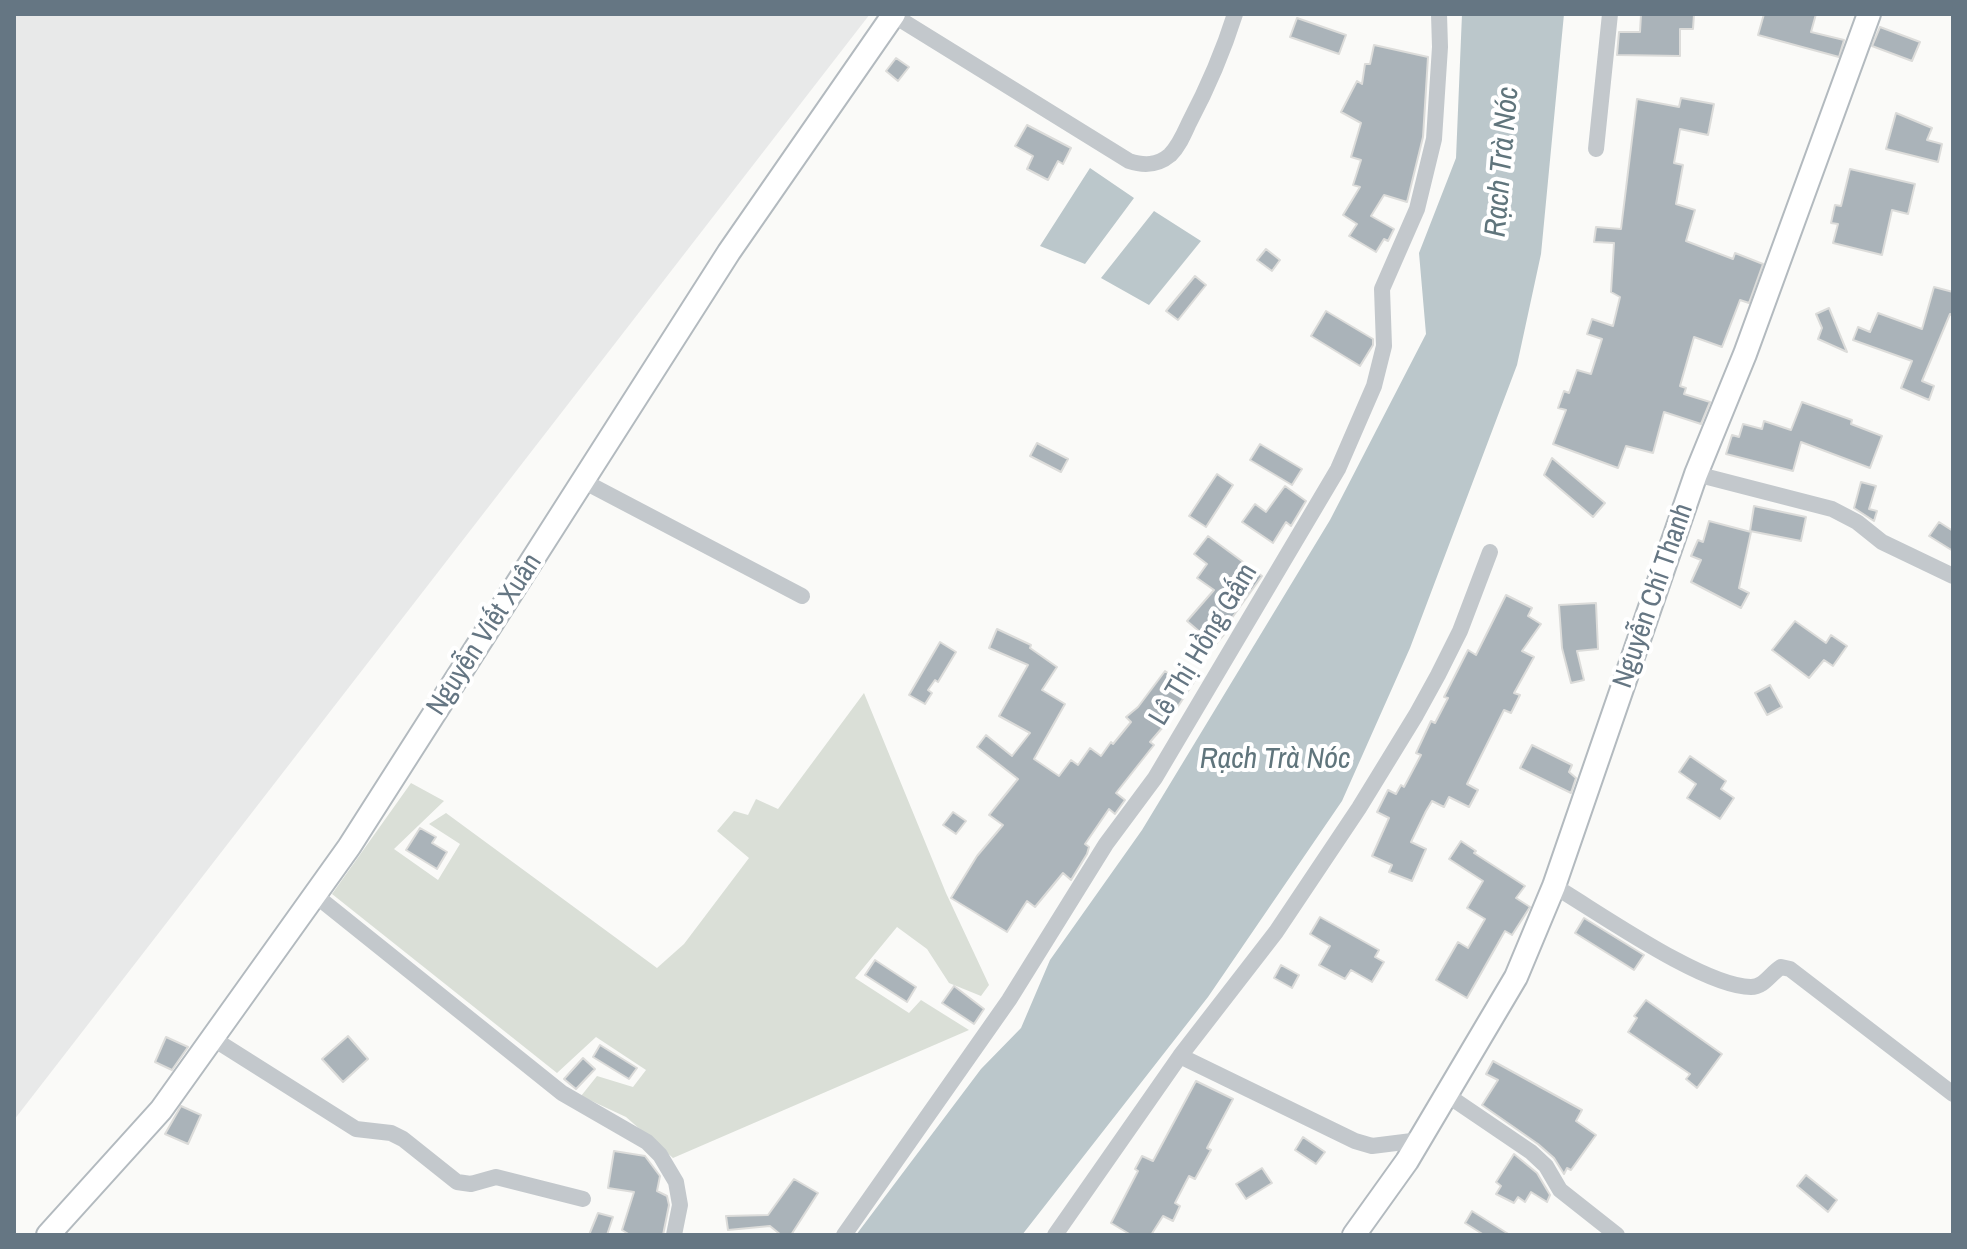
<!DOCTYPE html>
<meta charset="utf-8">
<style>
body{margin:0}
#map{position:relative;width:1967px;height:1249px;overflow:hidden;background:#fafaf8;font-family:"Archivo Narrow",sans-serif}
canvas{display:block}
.frame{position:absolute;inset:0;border:16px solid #657683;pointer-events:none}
</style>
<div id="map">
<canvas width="1967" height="1249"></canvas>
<div class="frame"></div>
</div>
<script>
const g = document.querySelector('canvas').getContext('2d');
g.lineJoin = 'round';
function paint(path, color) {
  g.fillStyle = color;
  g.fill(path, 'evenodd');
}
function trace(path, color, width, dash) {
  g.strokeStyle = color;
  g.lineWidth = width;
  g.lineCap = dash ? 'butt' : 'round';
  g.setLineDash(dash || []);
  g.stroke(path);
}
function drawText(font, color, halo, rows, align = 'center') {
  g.font = font + ' "Archivo Narrow",sans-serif';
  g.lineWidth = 8;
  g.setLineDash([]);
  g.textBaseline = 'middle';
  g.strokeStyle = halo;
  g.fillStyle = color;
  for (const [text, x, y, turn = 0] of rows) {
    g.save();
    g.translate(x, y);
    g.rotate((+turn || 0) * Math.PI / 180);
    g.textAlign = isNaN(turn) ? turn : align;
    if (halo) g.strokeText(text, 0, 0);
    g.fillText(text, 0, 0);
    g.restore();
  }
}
paint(new Path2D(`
 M14,14H870L14,1120Z`), '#e8e9e9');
paint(new Path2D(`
 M864,693L946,893L989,985L981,996L949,983L927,949L897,927L855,978L909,1013L921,1000L969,1030L673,1158L626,1117L581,1096L597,1076L633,1087L646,1070L596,1037L557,1073L332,894L411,783L444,801L394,849L438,880L460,844L429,824L446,813L657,968L684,944L749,858L717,831L734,811L748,815L756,799L778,809Z`), '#dadfd7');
paint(new Path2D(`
 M1462,14H1564L1541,254L1517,365L1410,648L1342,801L1208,997L1022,1235H856L981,1069L1021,1028L1050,960L1142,830L1330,520L1426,334L1419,253L1456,158Z
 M1090,168L1134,198L1085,264L1040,246Z
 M1154,211L1201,241L1149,305L1101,278Z`), '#bbc7cb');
const building = new Path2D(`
 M1641,14H1694L1693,29H1680V56L1617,55L1619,32H1640Z
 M1764,14H1816L1811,32L1844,40L1839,57L1758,35Z
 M1297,18L1346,35L1339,54L1290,37Z
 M1880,27L1920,42L1912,61L1872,46Z
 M1374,45L1428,57L1423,137L1407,202L1384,195L1371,216L1394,229L1388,241L1384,239L1376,252L1349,236L1357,224L1343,215L1360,187L1353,185L1361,160L1351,157L1361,123L1341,112L1357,81L1362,84L1365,64H1370Z
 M896,58L909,67L898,81L886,71Z
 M1681,98L1714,104L1708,135L1680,129L1674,163L1683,165L1676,204L1695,210L1686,241L1733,259L1735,253L1763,264L1749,303L1740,300L1722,347L1694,337L1680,386L1686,388L1684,394L1710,402L1701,424L1664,412L1653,453L1626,446L1618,468L1553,444L1566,410L1558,408L1564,391L1569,393L1577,370L1591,374L1602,339L1587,334L1592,319L1613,326L1620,297L1611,292L1614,243L1594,242L1596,227L1621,229L1637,99L1679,107Z
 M1896,113L1932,128L1927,140L1942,144L1938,162L1886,149Z
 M1027,125L1071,148L1063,164L1058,161L1048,180L1027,169L1033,156L1015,146Z
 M1850,169L1915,184L1908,214L1892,210L1882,255L1833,243L1838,224L1831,223L1835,205L1841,206Z
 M1266,249L1280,260L1272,271L1257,260Z
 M1195,276L1206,285L1178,320L1166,311Z
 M1934,287L1953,292V315L1950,314L1922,381L1934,386L1929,400L1901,388L1912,361L1853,340L1858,327L1870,332L1878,313L1922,329Z
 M1829,308L1847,352L1818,339L1822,328L1816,314Z
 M1326,311L1373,339V345L1360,366L1311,336Z
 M1802,402L1852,420L1851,424L1882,436L1870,468L1801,442L1793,471L1726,454L1732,435L1739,437L1743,424L1762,429L1764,421L1791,430Z
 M1037,443L1068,459L1061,472L1030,456Z
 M1260,444L1302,469L1292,485L1250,460Z
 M1552,458L1605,503L1593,517L1544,475Z
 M1217,474L1233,485L1206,527L1189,516Z
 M1861,482L1876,486L1869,509L1877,511L1874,521L1854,508Z
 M1285,486L1306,501L1291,526L1286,522L1273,543L1242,522L1255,504L1266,512Z
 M1754,506L1806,517L1801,541L1750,531Z
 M1709,521L1751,532L1739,588L1749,593L1741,608L1691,582L1701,560L1691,556L1698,540L1703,542Z
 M1939,522L1953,531V551L1929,536Z
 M1208,536L1262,576L1229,622L1232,625L1215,645L1187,621L1214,590L1197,578L1207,564L1194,554Z
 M1506,595L1532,608L1528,616L1541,624L1522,651L1534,657L1514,693L1520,695L1511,713L1504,710L1467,784L1478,790L1469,807L1449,797L1444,807L1432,801L1426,811L1411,842L1426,849L1412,881L1389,872L1392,865L1372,856L1389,818L1377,812L1388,790L1396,794L1401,785L1404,787L1421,755L1416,753L1431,721L1435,723L1448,698L1444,697L1468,650L1476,655Z
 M1596,603L1598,649L1577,651L1584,680L1571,683L1562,648L1559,605Z
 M1795,621L1826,643L1831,635L1847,646L1833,666L1824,660L1809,678L1772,650Z
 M997,629L1031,645L1030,648L1057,667L1042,690L1065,704L1034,759L1059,776L1071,760L1078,765L1090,748L1101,756L1111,742L1113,744L1131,722L1126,717L1138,707L1165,671L1176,679L1183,669L1196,679L1169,720L1150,742L1154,745L1116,793L1125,800L1115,814L1109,809L1085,844L1089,847L1087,854L1071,880L1063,873L1035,907L1027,901L1007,932L951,898L977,856L1003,825L989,815L1018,779L977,747L986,735L1012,756L1030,733L999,716L1028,665L989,648Z
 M940,642L956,652L938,682L935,680L928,690L932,693L925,704L909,695Z
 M1770,685L1782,707L1767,715L1755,693Z
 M1532,745L1572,765L1569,772L1576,778L1571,793L1520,768Z
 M1690,756L1726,781L1721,789L1734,798L1720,819L1687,798L1696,784L1679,772Z
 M953,812L966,821L956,834L943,825Z
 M420,828L436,837L432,843L447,852L437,869L406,850Z
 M1461,841L1476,851L1474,853L1525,886L1516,898L1530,907L1512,935L1505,931L1467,998L1436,980L1458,942L1468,948L1485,919L1467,908L1483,881L1449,859Z
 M1320,917L1379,950L1375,957L1384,962L1372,982L1351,970L1345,979L1319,965L1330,946L1310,934Z
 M1584,918L1644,955L1634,970L1575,933Z
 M875,960L916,987L907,1002L865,975Z
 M1281,965L1299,975L1292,988L1274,978Z
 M954,986L984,1009L974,1024L942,1003Z
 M1646,1000L1722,1054L1697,1088L1686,1079L1690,1074L1628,1032L1637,1018L1634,1016Z
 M348,1036L368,1059L343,1082L322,1059Z
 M166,1037L188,1047L172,1070L155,1062Z
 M600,1045L637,1068L629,1079L593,1057Z
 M583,1058L595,1069L576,1089L564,1079Z
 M1493,1061L1582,1110L1576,1121L1596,1135L1571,1170L1567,1168L1564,1174L1554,1158L1538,1144L1482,1105L1498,1080L1486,1074Z
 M1196,1081L1233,1099L1207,1148L1211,1150L1195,1179L1189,1176L1175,1203L1180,1206L1173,1221L1163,1216L1151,1235H1131L1111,1223L1138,1171L1135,1169L1142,1156L1153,1161Z
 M181,1106L201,1115L188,1144L165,1134Z
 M1303,1137L1325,1152L1316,1164L1295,1150Z
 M614,1151L645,1156L660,1176L657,1191L667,1196L669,1205L663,1235H630L622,1230L634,1192L608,1188Z
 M1514,1154L1537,1173L1550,1195L1547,1202L1531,1192L1525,1202L1518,1197L1514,1203L1496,1194L1501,1186L1496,1182Z
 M1262,1168L1272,1183L1246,1199L1236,1184Z
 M1806,1175L1837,1200L1828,1212L1797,1186Z
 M794,1179L818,1193L791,1235H781L770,1226L728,1230L726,1216L768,1215Z
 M1472,1211L1510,1235H1484L1465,1223Z
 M598,1213L613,1217L607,1235H589Z`);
paint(building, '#aab3b9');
trace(building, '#dcdcda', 2);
const secondary = new Path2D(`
 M48,1235L161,1110L349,847L729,252L894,14
 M1354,1235L1407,1161L1516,977L1554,886L1696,474L1745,354L1869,14`);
trace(secondary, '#b3babf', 26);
trace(new Path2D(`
 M893,15L1129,161C1144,166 1157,166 1170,155C1179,146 1184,134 1189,123C1208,87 1223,52 1235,14
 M1596,149L1610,14
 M1696,474L1832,509L1857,522L1882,542L1953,576
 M583,481L802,596
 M1554,886C1598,912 1704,987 1751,987C1764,987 1770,974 1781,967L1790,969L1953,1094
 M315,895L562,1093L647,1142L660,1155L676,1182L680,1205L674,1235
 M212,1038L356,1129L391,1133L403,1139L457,1182L471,1184L496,1177L583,1199
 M1180,1056L1355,1141L1372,1146L1420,1140
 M1447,1095L1531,1152L1546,1166L1560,1190L1617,1235
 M844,1235L1009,1000L1106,844L1155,778L1338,469L1374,386L1384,346L1382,289L1417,209L1434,139L1440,47L1439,14
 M1055,1235L1180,1056L1276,932L1359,808L1416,715L1438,675L1460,631L1490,552`), '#c3c8cc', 16);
trace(secondary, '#fff', 22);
drawText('28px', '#657683', '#fff', [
 ["Nguyễn Chí Thanh",1654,596,-71],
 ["Nguyễn Viết Xuân",485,635,-57],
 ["Lê Thị Hồng Gấm",1204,645,-59]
]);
drawText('italic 30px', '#60757c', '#fff', [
 ["Rạch Trà Nóc",1503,162,-85],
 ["Rạch Trà Nóc",1275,760]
]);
</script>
